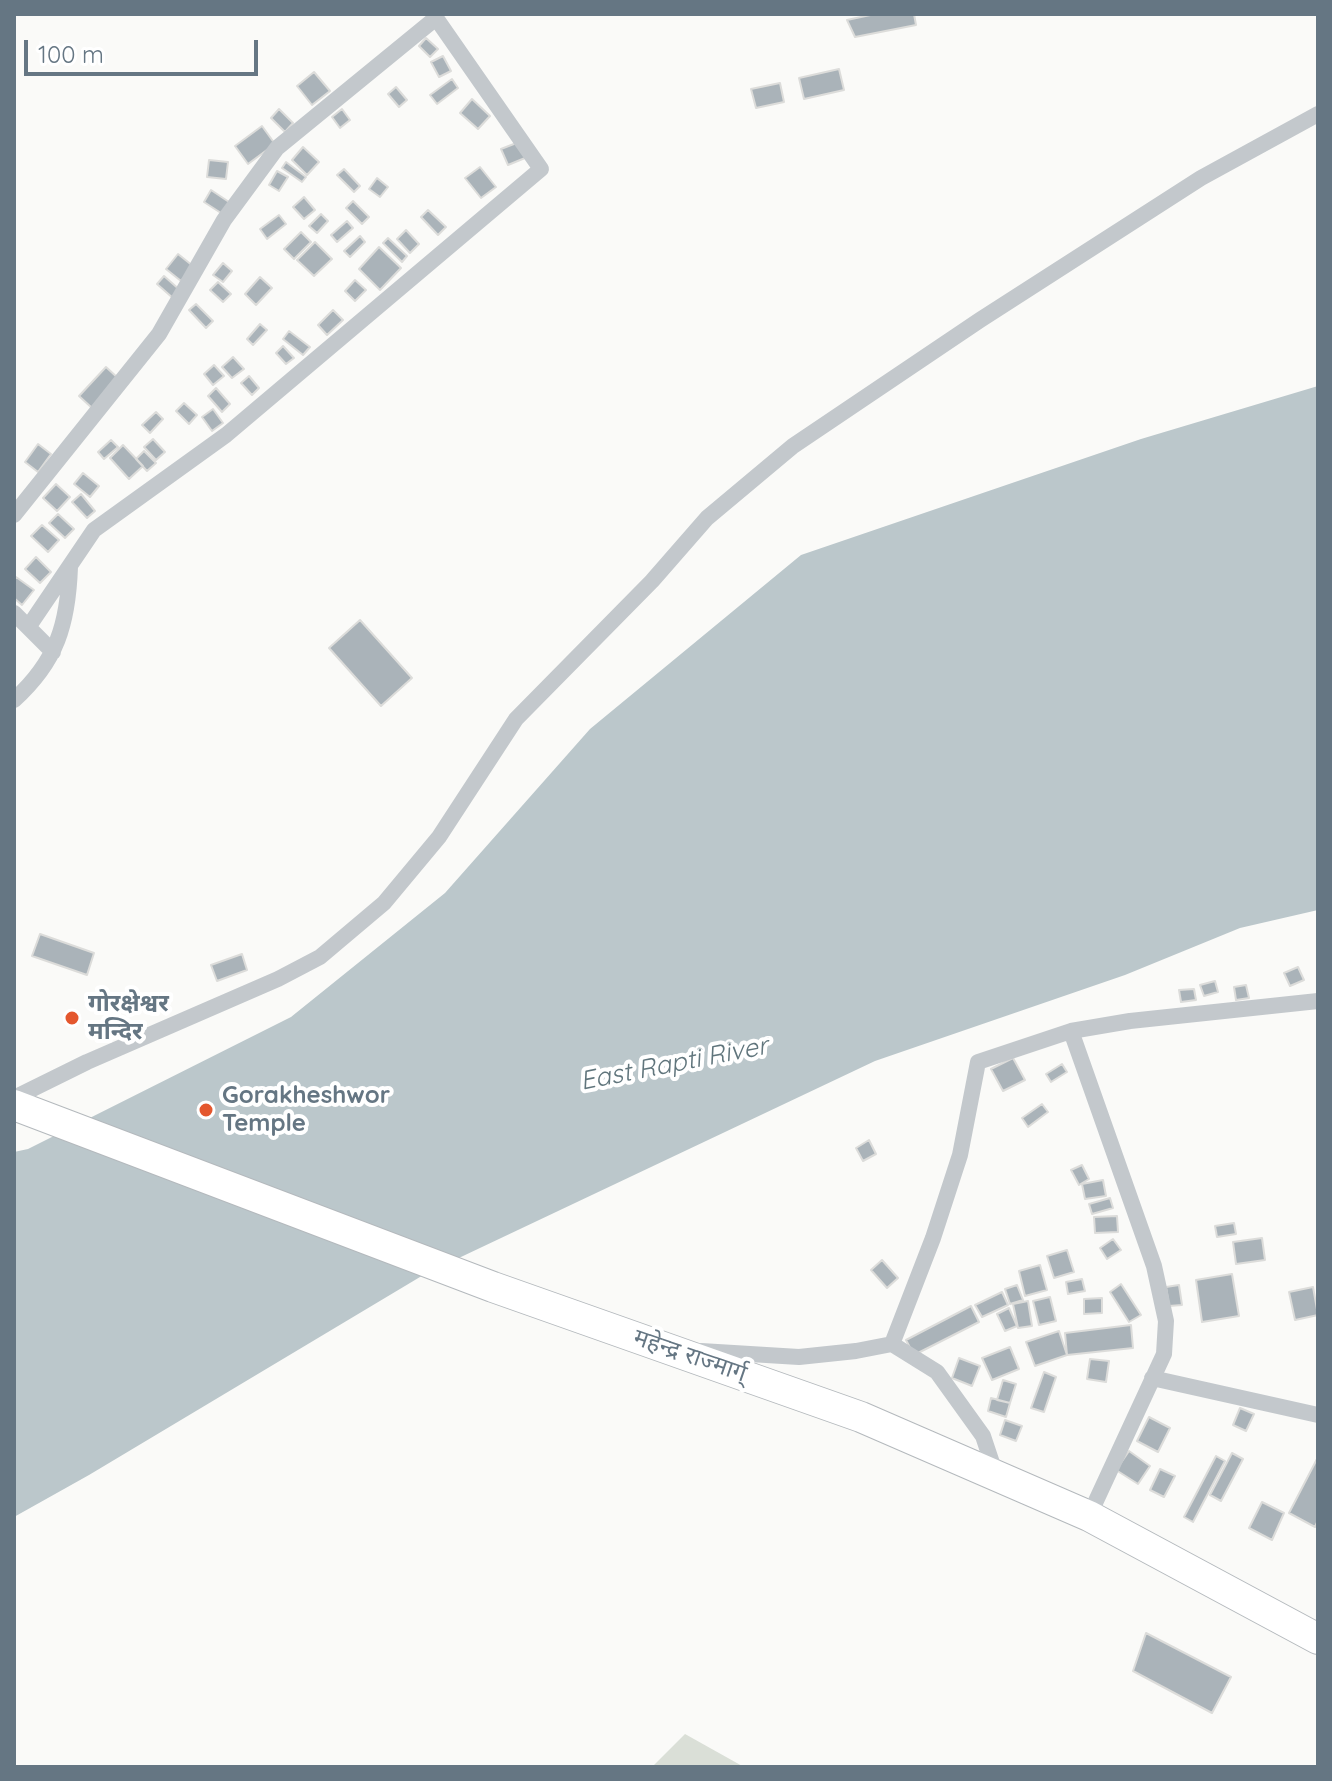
<!DOCTYPE html>
<meta charset="utf-8">
<style>
body{margin:0}
#map{position:relative;width:1332px;height:1781px;overflow:hidden;background:#fafaf8;font-family:Quicksand,sans-serif}
canvas{display:block}
.frame{position:absolute;inset:0;border:16px solid #657683;pointer-events:none}
.scale{position:absolute;left:24px;top:40px;width:234px;height:36px;box-sizing:border-box;border:4px solid #657683;border-top:0;padding-left:10px;font-size:24px;line-height:28px;white-space:nowrap;color:#657683;-webkit-text-stroke:6px #fff;paint-order:stroke}
</style>
<div id="map">
<canvas width="1332" height="1781"></canvas>
<div class="frame"></div>
<div class="scale">100 m</div>
</div>
<script>
const g = document.querySelector('canvas').getContext('2d');
g.lineJoin = 'round';
function paint(path, color) {
  g.fillStyle = color;
  g.fill(path, 'evenodd');
}
function trace(path, color, width, dash) {
  g.strokeStyle = color;
  g.lineWidth = width;
  g.lineCap = dash ? 'butt' : 'round';
  g.setLineDash(dash || []);
  g.stroke(path);
}
function drawText(font, color, halo, rows, align = 'center') {
  g.font = font + ' Quicksand,"Noto Sans Devanagari",sans-serif';
  g.lineWidth = 8;
  g.setLineDash([]);
  g.textBaseline = 'middle';
  g.strokeStyle = halo;
  g.fillStyle = color;
  for (const [text, x, y, turn = 0] of rows) {
    g.save();
    g.translate(x, y);
    g.rotate((+turn || 0) * Math.PI / 180);
    g.textAlign = isNaN(turn) ? turn : align;
    if (halo) g.strokeText(text, 0, 0);
    g.fillText(text, 0, 0);
    g.restore();
  }
}
paint(new Path2D(`
 M685,1734L744,1767H652Z`), '#dadfd7');
paint(new Path2D(`
 M1318,386V910L1240,928L1125,975L875,1061L425,1274L89,1475L14,1517V1152L28,1149L291,1017L445,893L590,729L801,555L1141,439Z`), '#bbc7cb');
const building = new Path2D(`
 M875,14H914L916,25L855,37L847,20Z
 M426,38L438,49L430,57L419,46Z
 M443,56L451,71L439,77L431,62Z
 M839,69L844,90L804,99L799,78Z
 M314,72L330,91L312,105L297,86Z
 M452,79L458,88L437,104L430,95Z
 M780,83L784,102L756,108L751,89Z
 M396,87L407,100L399,107L388,94Z
 M472,99L490,116L478,129L460,113Z
 M279,109L293,123L285,132L271,118Z
 M342,109L350,120L340,128L332,117Z
 M262,126L275,144L248,164L235,146Z
 M519,142L525,158L508,165L501,149Z
 M303,147L319,162L307,175L292,160Z
 M209,160L228,162L226,179L207,177Z
 M286,162L306,177L302,182L282,168Z
 M480,167L496,187L481,198L465,178Z
 M344,169L360,186L354,192L337,175Z
 M277,171L288,177L279,191L269,185Z
 M377,178L388,187L380,197L369,189Z
 M211,190L232,204L224,215L204,202Z
 M304,197L315,210L304,219L293,207Z
 M353,201L369,217L362,224L346,208Z
 M428,210L446,227L438,235L421,217Z
 M321,214L328,221L317,233L309,226Z
 M279,215L286,224L267,239L260,229Z
 M347,221L353,228L337,242L331,235Z
 M406,230L419,244L410,253L397,239Z
 M301,232L311,242L294,259L284,249Z
 M360,236L365,242L350,257L344,251Z
 M388,238L407,256L402,262L383,243Z
 M315,242L332,259L314,276L297,260Z
 M379,247L401,268L380,290L359,269Z
 M178,254L193,266L181,281L166,269Z
 M223,263L232,271L223,282L213,275Z
 M164,276L181,291L174,299L157,284Z
 M260,277L272,288L256,305L245,294Z
 M355,280L366,290L355,301L345,291Z
 M218,282L231,294L223,302L210,290Z
 M196,304L213,321L206,328L189,310Z
 M333,310L343,320L327,335L318,325Z
 M260,324L267,330L253,345L247,339Z
 M289,331L310,347L303,355L283,339Z
 M283,346L294,358L286,364L276,353Z
 M233,357L244,369L232,378L222,367Z
 M214,365L224,376L213,385L204,374Z
 M106,367L119,379L92,408L79,396Z
 M249,376L259,388L252,395L241,383Z
 M216,388L230,404L222,412L208,396Z
 M184,403L197,415L189,424L176,411Z
 M213,409L223,423L212,431L202,417Z
 M156,412L163,419L150,433L142,425Z
 M153,439L165,452L156,460L144,447Z
 M111,440L118,447L104,459L98,452Z
 M38,444L51,454L38,472L25,462Z
 M123,445L143,466L129,479L110,458Z
 M144,451L156,463L147,471L136,459Z
 M83,473L99,486L90,497L74,484Z
 M56,484L70,497L57,511L43,498Z
 M81,494L95,511L87,518L72,502Z
 M58,514L74,529L65,538L49,523Z
 M42,525L59,540L48,552L31,536Z
 M36,557L51,572L40,583L25,569Z
 M16,577L34,590L22,605L14,598V580Z
 M360,620L412,678L381,706L329,648Z
 M40,934L94,953L87,975L32,956Z
 M242,954L247,970L217,981L211,965Z
 M1298,967L1304,980L1290,986L1284,973Z
 M1215,981L1218,992L1204,996L1200,985Z
 M1246,985L1249,998L1236,1000L1234,987Z
 M1194,989L1196,1000L1181,1002L1179,990Z
 M1013,1058L1025,1080L1003,1091L991,1069Z
 M1062,1064L1067,1072L1051,1082L1046,1074Z
 M1042,1104L1048,1112L1028,1127L1022,1118Z
 M869,1140L876,1154L863,1161L856,1148Z
 M1082,1165L1089,1179L1079,1185L1071,1170Z
 M1103,1180L1106,1196L1085,1199L1082,1184Z
 M1110,1198L1113,1208L1092,1214L1089,1204Z
 M1117,1216L1118,1232L1095,1233L1094,1217Z
 M1234,1223L1236,1234L1217,1237L1215,1226Z
 M1262,1238L1265,1260L1236,1264L1233,1242Z
 M1113,1239L1121,1250L1107,1259L1100,1248Z
 M1067,1250L1074,1272L1054,1278L1047,1256Z
 M882,1260L898,1278L887,1288L871,1270Z
 M1040,1265L1047,1290L1025,1296L1019,1271Z
 M1232,1274L1239,1316L1202,1322L1196,1280Z
 M1082,1279L1085,1291L1068,1294L1066,1282Z
 M1121,1284L1141,1315L1129,1322L1110,1292Z
 M1017,1285L1023,1300L1010,1304L1005,1289Z
 M1179,1285L1182,1305L1169,1306L1166,1287Z
 M1313,1287L1318,1315L1295,1320L1289,1292Z
 M1002,1292L1008,1305L982,1317L975,1305Z
 M1050,1297L1056,1321L1039,1325L1033,1301Z
 M1102,1298V1313L1084,1314V1299Z
 M1028,1301L1032,1326L1018,1328L1013,1304Z
 M971,1306L979,1322L914,1355L906,1340Z
 M1009,1308L1017,1326L1005,1331L997,1314Z
 M1131,1325L1133,1348L1067,1355L1065,1333Z
 M1059,1331L1067,1355L1035,1366L1026,1342Z
 M1010,1347L1019,1369L992,1380L982,1358Z
 M959,1358L980,1366L972,1386L952,1378Z
 M1090,1359L1109,1361L1106,1382L1087,1379Z
 M1044,1372L1056,1377L1044,1412L1031,1408Z
 M1003,1380L1016,1384L1010,1403L997,1400Z
 M991,1398L1010,1403L1006,1417L988,1411Z
 M1240,1408L1254,1414L1246,1431L1233,1425Z
 M1149,1417L1170,1428L1158,1452L1137,1441Z
 M1005,1420L1022,1426L1016,1441L1000,1435Z
 M1129,1451L1150,1466L1138,1484L1116,1470Z
 M1232,1453L1243,1459L1221,1501L1210,1495Z
 M1216,1456L1225,1461L1193,1522L1184,1517Z
 M1318,1457V1520L1315,1527L1289,1513Z
 M1160,1469L1175,1476L1164,1497L1150,1490Z
 M1262,1502L1284,1513L1272,1540L1249,1528Z
 M1146,1633L1231,1677L1212,1713L1133,1671Z`);
paint(building, '#aab3b9');
trace(building, '#dcdcda', 2);
const highway = new Path2D(`
 M14,1105L493,1287L861,1417L1089,1516L1318,1639`);
trace(highway, '#b4b9bd', 32);
trace(new Path2D(`
 M14,515L159,334L224,220L277,148L436,18L541,169L226,435L94,530L29,626
 M14,613L53,652
 M14,700C57,661 68,624 70,567
 M1071,1031L1154,1266L1166,1321L1164,1354L1089,1516
 M14,1098L87,1062L278,979L320,957L384,903L439,837L516,719L652,581L707,518L793,446L980,320L1201,178L1318,114
 M892,1344L937,1372L983,1436L996,1475
 M701,1351L799,1357L856,1351L892,1344L933,1238L960,1155L978,1062L1071,1031L1130,1021L1318,1001
 M1152,1378L1318,1415`), '#c3c8cc', 16);
trace(highway, '#fff', 30);
for (const [x, y, r, color] of [
 [72,1018,8,"#e4572e"],
 [206,1110,8,"#e4572e"]
]) {
  const dot = new Path2D();
  dot.arc(x, y, r, 0, 2 * Math.PI);
  g.fillStyle = color;
  g.fill(dot);
  trace(dot, '#fff', 3);
}
drawText('bold 24px', '#657683', '#fff', [
 ["गोरक्षेश्वर",88,1004],
 ["मन्दिर",88,1032],
 ["Gorakheshwor",222,1096],
 ["Temple",222,1124]
], 'left');
drawText('24px', '#657683', '#fff', [
 ["महेन्द्र राज्मार्ग्",690,1356,19]
]);
drawText('italic 26px', '#60757c', '#fff', [
 ["East Rapti River",674,1064,-11]
]);
</script>
